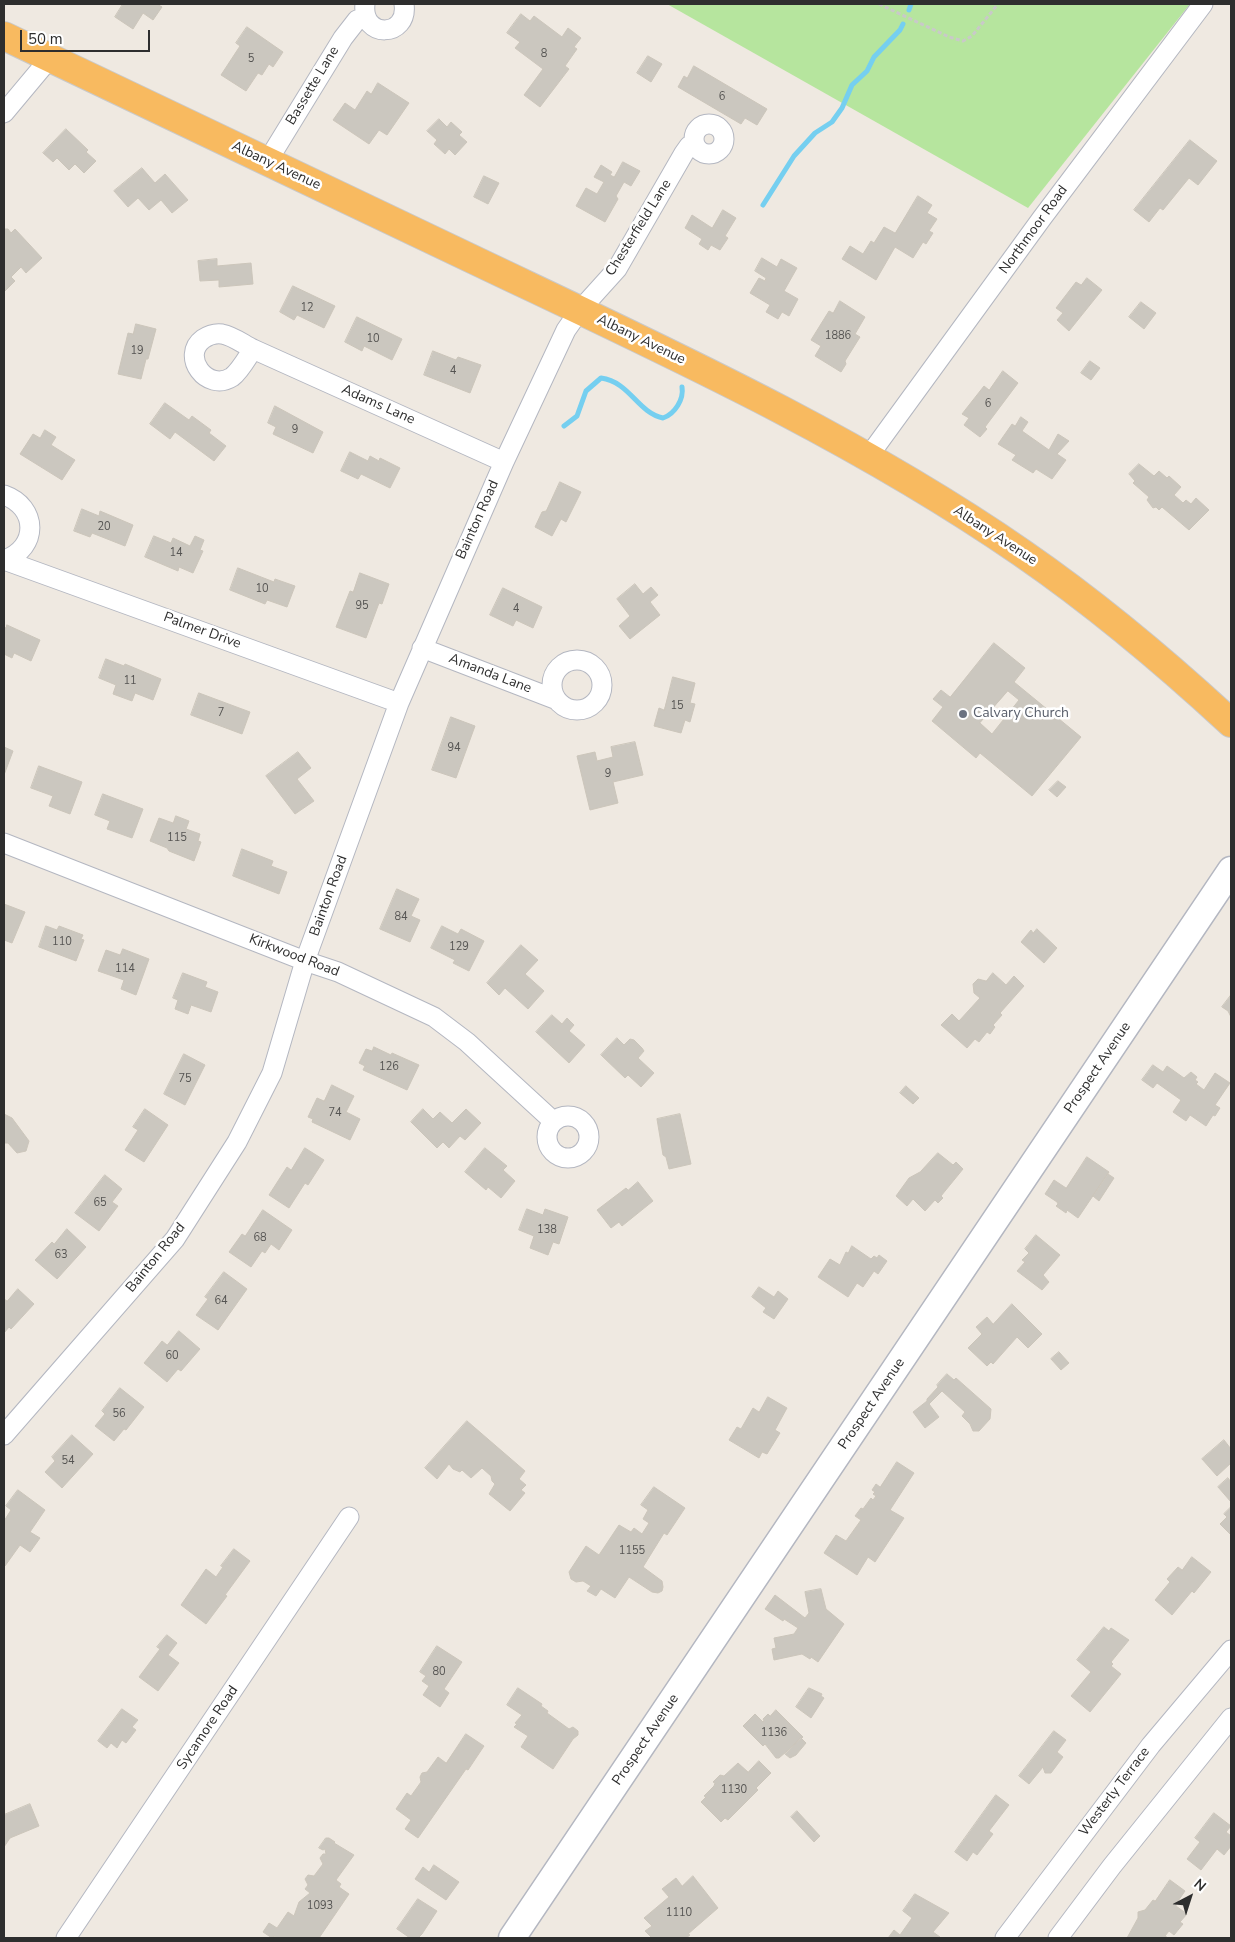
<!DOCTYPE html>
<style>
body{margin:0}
#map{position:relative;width:1235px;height:1942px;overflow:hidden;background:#efe9e1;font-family:"Nunito Sans",sans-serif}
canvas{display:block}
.frame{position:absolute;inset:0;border:5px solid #2e2e2e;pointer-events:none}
.north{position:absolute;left:1165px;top:1872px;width:50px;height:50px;-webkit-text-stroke:4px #fff;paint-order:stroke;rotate:40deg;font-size:14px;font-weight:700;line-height:20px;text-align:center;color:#2e2e2e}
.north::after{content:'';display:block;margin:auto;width:18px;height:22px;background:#2e2e2e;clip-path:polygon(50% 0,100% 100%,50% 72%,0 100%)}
.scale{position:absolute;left:20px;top:30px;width:130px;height:22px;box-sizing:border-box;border:2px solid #2e2e2e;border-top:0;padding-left:6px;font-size:15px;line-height:18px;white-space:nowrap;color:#2e2e2e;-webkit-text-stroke:4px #fff;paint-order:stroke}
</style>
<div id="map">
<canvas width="1235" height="1942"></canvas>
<div class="frame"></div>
<div class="north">N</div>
<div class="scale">50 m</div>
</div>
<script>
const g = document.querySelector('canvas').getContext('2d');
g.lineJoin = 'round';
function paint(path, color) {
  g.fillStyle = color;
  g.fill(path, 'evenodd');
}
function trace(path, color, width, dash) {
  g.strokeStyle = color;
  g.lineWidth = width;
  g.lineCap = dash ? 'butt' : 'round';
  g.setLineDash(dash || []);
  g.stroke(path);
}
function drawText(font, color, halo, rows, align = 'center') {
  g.font = font + ' "Nunito Sans",sans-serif';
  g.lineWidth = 5;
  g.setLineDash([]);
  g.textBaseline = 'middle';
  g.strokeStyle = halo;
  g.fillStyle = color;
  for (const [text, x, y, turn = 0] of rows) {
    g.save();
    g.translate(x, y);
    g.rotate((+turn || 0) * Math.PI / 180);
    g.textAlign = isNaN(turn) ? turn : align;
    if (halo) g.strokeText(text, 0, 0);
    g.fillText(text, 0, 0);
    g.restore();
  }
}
paint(new Path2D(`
 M667,4H1190L1028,208Z`), '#b6e59e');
trace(new Path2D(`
 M909,10L911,4
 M763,205L794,156L815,133L832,122L842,108L852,85L867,71L874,57L900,30L903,24
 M564,426L577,416L586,391L601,378C630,382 637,412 663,418C675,414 684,399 682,387`), '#75cff0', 5);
const building = new Path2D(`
 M123,4H157L162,7L153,20L143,13L133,29L115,17Z
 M521,14L530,21L534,16L562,37L568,28L581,38L574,47L577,49L565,66L569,69L540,107L524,95L543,69L515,48L520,42L507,33Z
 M247,27L283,52L273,67L269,64L262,75L258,73L246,91L221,75L240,46L236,43Z
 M648,56L662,64L651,82L637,73Z
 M694,66L767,109L757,125L745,118L741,124L678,87L684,76L687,78Z
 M378,83L409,103L387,135L379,130L369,144L333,120L345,103L355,110L367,91L371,94Z
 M439,119L447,127L451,122L462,132L459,135L467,142L455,155L449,149L445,154L434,144L437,140L427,131Z
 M66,129L88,150L86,152L96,161L84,173L75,164L69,170L57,158L53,162L43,153Z
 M1190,140L1217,161L1198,185L1189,178L1163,210L1160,208L1149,222L1134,210Z
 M623,162L640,171L631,186L624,182L616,196L618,199L605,222L576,206L586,188L597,194L604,182L594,177L601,165L612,172L610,175L614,177Z
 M142,168L155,183L165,174L188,200L172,213L161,200L149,210L138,198L128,207L114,191Z
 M484,176L499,183L488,204L474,197Z
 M918,196L932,205L927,213L937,219L929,231L933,233L926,244L923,242L913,258L895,247L876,280L842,259L850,246L863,254L871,241L874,243L884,227L895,233Z
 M723,210L736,218L725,236L728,238L720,250L711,245L708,250L699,244L702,239L685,228L692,215L712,228Z
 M4,229H8L11,233L15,229L42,258L26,273L21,267L11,277L15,281L4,292Z
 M762,258L777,267L781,259L797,268L784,291L798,299L789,316L782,312L778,319L766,312L770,305L750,293L759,278L765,281L766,278L755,271Z
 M217,259V266L251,263L253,284L219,287V280L200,281L198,261Z
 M1087,278L1102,290L1069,331L1057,320L1063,313L1056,308L1076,282L1081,285Z
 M293,286L335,306L324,328L297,315L294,320L280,312Z
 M840,301L865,317L855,334L860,337L845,361L846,364L841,372L815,356L821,346L811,340L829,311L833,313Z
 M1141,302L1156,313L1144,329L1129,317Z
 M357,317L402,339L392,360L364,346L362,351L345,342Z
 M136,324L156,329L148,359H146L141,379L118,374L128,333L133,334Z
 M433,351L456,360L458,357L481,365L470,393L424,375Z
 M1090,361L1100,368L1091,380L1081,373Z
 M1003,371L1018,383L985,427L987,429L980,437L964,425L969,418L962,414L984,386L989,390Z
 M165,403L189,420L192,416L211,430L209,433L226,446L214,461L175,432L170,439L150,424Z
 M275,406L323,432L313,453L273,434L276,427L268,423Z
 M1021,417L1028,422L1022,431L1049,450L1058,434L1069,441L1057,454L1066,460L1052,479L1036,469L1033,473L1012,460L1016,455L998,444L1012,424L1015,426Z
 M45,430L56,437L51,445L75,460L62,480L20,454L33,434L40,438Z
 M350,452L368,461L370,456L379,461L380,458L400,468L390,488L361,474L358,479L341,471Z
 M1139,464L1154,476L1159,471L1167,478L1169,476L1181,487L1174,495L1183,503L1186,500L1191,504L1196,498L1209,510L1189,530L1162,507L1159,510L1156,507L1153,508L1147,500L1149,497L1133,483L1135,481L1129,474Z
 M560,482L581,492L566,522L561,519L552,536L535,527L542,512L546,511Z
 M82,509L99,516L100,511L133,525L125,546L92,533L90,537L74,531Z
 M154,536L171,543L173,538L190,546L195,536L204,540L200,550L203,551L193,573L179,567L178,571L145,557Z
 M238,568L274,582L275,579L295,586L287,607L267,600L265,604L230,590Z
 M360,573L389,584L382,604L379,603L366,638L336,627L350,591L353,592Z
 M635,584L643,594L651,587L658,595L650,602L660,615L630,639L619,626L630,616L617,599Z
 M503,588L542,607L533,628L516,620L513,626L490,615Z
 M7,625L40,640L31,661L14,653L12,658L4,654V627L6,628Z
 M994,643L1025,668L1014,682L1081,737L1032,796L980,753L976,758L932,721L943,707L933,699L941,690L950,697ZM1008,691L1019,700L992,734L980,723Z
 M106,659L124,666L125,664L161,679L153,700L135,693L132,701L113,694L116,685L99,678Z
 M673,677L695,683L690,703L695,704L690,722L685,720L681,733L654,726L659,708L664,710Z
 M199,693L250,712L242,734L191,715Z
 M451,717L475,726L456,778L432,770Z
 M635,742L643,775L613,782L618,803L590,810L577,756L595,752L597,761L613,757L611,747Z
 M4,747L13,751L4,775Z
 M298,752L311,768L297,779L314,801L295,814L266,776Z
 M39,766L82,782L70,814L49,806L53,796L31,788Z
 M1058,781L1066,787L1057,797L1049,790Z
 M103,794L143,809L132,838L107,829L110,821L95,815Z
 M176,816L189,821L186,829L200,834L198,841L201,842L194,861L169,851L167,848L150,841L159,818L173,823Z
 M242,849L273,861L271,866L287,872L279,894L233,876Z
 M397,889L419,899L411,916L420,920L410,942L380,929Z
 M4,904L25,912L12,943L4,940Z
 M46,926L57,930L59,926L83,935L81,939L84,940L76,961L39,947Z
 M442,926L458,934L461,929L484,941L469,971L453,963L455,960L431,948Z
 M1037,929L1057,948L1044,963L1021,942L1031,930L1033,933Z
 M521,945L538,960L525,974L544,991L528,1009L505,988L499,995L487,983Z
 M123,949L149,959L136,995L121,989L124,980L98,971L106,950L120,955Z
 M183,973L207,982L205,987L218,992L211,1012L191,1005L188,1014L175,1009L178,1000L173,998Z
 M993,973L1006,985L1014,976L1024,986L1000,1013L1002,1015L993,1025L995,1027L990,1034L987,1032L979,1042L975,1039L967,1048L941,1025L952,1014L959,1021L980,998L974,993L973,984L978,979L986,981Z
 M1231,995V1017L1228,1011L1222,1007Z
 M552,1015L562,1024L567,1018L574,1025L569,1031L585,1045L569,1063L536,1032Z
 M617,1038L624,1045L630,1039L634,1040L642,1048L644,1051L638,1058L654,1073L641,1087L628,1075L625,1078L601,1055Z
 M374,1047L391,1055L392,1053L419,1065L407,1090L363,1070L365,1066L359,1063L366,1049L372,1051Z
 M184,1054L205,1065L185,1105L164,1094Z
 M1153,1065L1163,1072L1167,1066L1184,1078L1191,1072L1197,1077L1195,1080L1198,1082L1196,1084L1204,1090L1215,1073L1230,1083L1215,1105L1220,1108L1215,1116L1213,1115L1206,1126L1190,1115L1186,1121L1173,1112L1181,1100L1157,1083L1153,1088L1142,1080Z
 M332,1085L354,1096L346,1112L360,1119L350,1140L312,1122L313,1119L308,1117L317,1098L324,1101Z
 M906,1086L919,1098L913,1104L900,1093Z
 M145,1109L168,1125L144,1162L125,1150L138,1130L133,1127Z
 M423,1109L433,1119L440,1112L452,1123L466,1109L481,1123L465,1140L460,1136L449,1148L443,1142L437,1148L411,1122Z
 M4,1114L12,1118L29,1141L26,1151L17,1153L8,1143H4Z
 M680,1114L691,1164L669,1169L666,1157L663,1155L657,1119Z
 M305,1148L324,1160L308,1185L305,1183L289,1208L269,1195L287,1167L291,1170Z
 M485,1148L507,1166L503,1170L515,1181L501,1198L488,1187L486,1190L465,1172Z
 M938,1153L953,1165L956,1162L963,1169L941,1196L943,1198L938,1203L935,1200L925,1211L913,1199L907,1206L896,1196L909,1178L920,1172Z
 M1087,1157L1109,1172L1078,1218L1067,1210L1066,1213L1056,1206L1058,1204L1057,1202L1045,1194L1054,1180L1066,1188Z
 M1108,1174L1114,1178L1099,1201L1093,1196Z
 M105,1175L122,1189L112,1202L118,1206L99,1231L75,1213Z
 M638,1182L653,1201L622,1226L619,1222L611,1228L597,1210L626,1188L628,1190Z
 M527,1209L543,1215L545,1209L568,1217L559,1244L553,1242L548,1255L530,1248L534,1236L519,1230Z
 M263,1210L292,1230L279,1250L271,1244L265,1253L262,1251L251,1267L229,1252L242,1234L245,1236Z
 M67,1229L86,1247L57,1279L35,1260L52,1242L54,1244Z
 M1036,1235L1060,1255L1043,1275L1049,1282L1042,1290L1017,1271L1025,1262L1022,1260L1029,1253L1025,1249Z
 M852,1246L871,1259L874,1256L877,1258L879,1255L887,1261L878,1274L874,1271L863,1287L857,1283L848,1297L818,1277L830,1259L840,1265L846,1252L848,1253Z
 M224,1272L247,1289L218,1330L196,1315L208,1299L205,1297Z
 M759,1287L774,1297L778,1291L788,1299L774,1319L763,1312L766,1308L752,1297Z
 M18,1289L34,1304L11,1329L9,1327L4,1333V1299L7,1301Z
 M1012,1304L1042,1334L1028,1348L1017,1337L993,1364L991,1362L987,1366L968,1348L982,1334L976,1327L987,1317L993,1324Z
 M179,1331L200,1349L181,1371L178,1369L167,1382L144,1363L162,1341L167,1345Z
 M1059,1352L1069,1363L1061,1370L1051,1359Z
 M947,1374L954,1380L956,1378L991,1409L990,1419L979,1431H973L970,1424L962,1416L965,1412L942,1391L929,1404L939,1417L925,1428L913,1412L927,1401V1399L938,1387L937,1385Z
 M120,1388L144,1407L126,1430L124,1429L114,1441L95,1426L105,1414L102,1411Z
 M768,1397L787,1408L775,1430L780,1433L767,1454L762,1452L759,1458L729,1440L737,1427L741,1429L753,1408L759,1412Z
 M467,1421L525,1471L519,1479L526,1485L521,1490L525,1493L510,1511L489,1494L495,1484L492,1481L491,1476L482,1468L471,1478L462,1470L460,1472L453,1469L449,1464L437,1479L425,1468Z
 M72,1435L93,1454L62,1488L45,1472L55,1461L52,1457Z
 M1224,1440L1231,1449V1463L1217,1476L1202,1459Z
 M897,1462L914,1473L890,1510L904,1518L875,1562L868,1557L857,1575L824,1553L836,1535L846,1541L861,1520L855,1516L861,1508L863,1509L871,1498L873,1500L876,1496L873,1494L875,1492L872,1490L876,1484L880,1487Z
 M1228,1478L1231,1482V1502L1218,1487Z
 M654,1487L685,1508L667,1535L664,1533L643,1567L662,1581L663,1587L662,1591L658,1593L652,1592L629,1577L615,1598L601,1589L596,1596L587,1591L591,1586L583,1581L576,1582L571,1579L569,1572L586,1546L599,1555L619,1525L631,1532L634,1528L642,1534L649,1523L643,1519L648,1510L641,1505Z
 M18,1490L45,1510L30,1532L40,1538L30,1552L20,1545L5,1566L4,1565V1521L11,1510L6,1506Z
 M1231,1507V1535L1220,1524L1227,1517L1224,1514Z
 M234,1549L250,1561L225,1595L227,1596L206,1624L181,1605L206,1569L216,1577L223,1567L221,1566Z
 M1192,1557L1211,1572L1194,1593L1192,1591L1172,1615L1155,1600L1170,1582L1167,1579L1178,1567L1182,1570Z
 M821,1589L826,1609L844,1624L818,1662L811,1657L810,1659L802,1654L774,1660L772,1649L776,1648L774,1638L794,1634L798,1628L784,1619L783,1621L765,1609L775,1595L805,1618L809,1613L805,1592Z
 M1104,1627L1109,1631L1111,1628L1129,1640L1111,1662L1113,1664L1111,1666L1121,1674L1090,1712L1071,1696L1091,1672L1077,1660Z
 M167,1635L177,1643L168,1655L179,1663L158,1691L139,1677L160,1649L157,1647Z
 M437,1646L462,1662L444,1689L449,1693L440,1707L423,1695L429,1686L422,1681L426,1676L420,1672Z
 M518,1688L542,1704L541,1706L548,1711L547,1713L569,1729L573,1727L578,1731V1735L573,1739L553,1769L521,1747L528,1736L514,1727L517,1724L515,1723L522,1715L507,1705Z
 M809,1688L822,1694L821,1696L824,1698L811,1718L796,1707Z
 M122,1709L138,1720L132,1727L136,1730L126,1743L122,1740L117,1748L111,1743L107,1748L98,1741Z
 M776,1710L803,1737L779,1758H776L765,1744L763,1746L743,1726L755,1714L763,1722L764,1721L763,1719L768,1714L770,1716Z
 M1054,1731L1066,1740L1057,1752L1063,1757L1051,1773H1045L1043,1767L1029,1784L1019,1776Z
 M466,1734L484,1746L468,1770L466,1769L418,1838L405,1829L411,1820L396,1809L407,1793L411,1796L421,1782L420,1777L422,1773L427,1772L438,1757L446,1763Z
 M801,1738L806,1743L796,1755L790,1758L785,1754Z
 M759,1761L771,1773L756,1788L758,1790L728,1820L725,1818L721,1822L701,1802L706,1797L704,1796L714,1786L715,1783L713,1782L720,1775L724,1776L738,1763L748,1772Z
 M996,1795L1009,1805L989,1831L993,1834L977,1855L973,1852L967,1861L955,1852Z
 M30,1804L39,1826L10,1838L4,1847V1815Z
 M797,1811L820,1836L814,1842L791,1817Z
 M1214,1813L1231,1826L1226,1832L1231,1836V1846L1224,1855L1217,1849L1201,1870L1187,1859L1200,1842L1195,1838Z
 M326,1838H329L335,1842L334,1843L354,1855L336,1880L341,1884L339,1887L349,1894L319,1938H277L274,1936L272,1938L263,1932L269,1923L277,1928L288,1912L294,1916L299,1902L310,1893L305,1889L308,1885L305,1879L308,1875L314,1876L323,1864L320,1858L323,1854H326L325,1849L323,1850L319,1848Z
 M434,1865L459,1882L446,1900L415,1879L423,1867L429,1872Z
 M693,1876L718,1908L688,1934L690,1935L686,1938H652L645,1931L652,1926L644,1918L669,1897L662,1889L676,1878L682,1886Z
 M1170,1880L1185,1891L1176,1904V1906L1187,1914L1180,1922L1183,1924L1174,1935L1169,1931L1165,1936L1168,1938H1127L1138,1918V1912L1145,1910L1153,1900L1155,1901Z
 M915,1894L949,1913L933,1932L940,1937L888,1938L894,1930L900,1935L912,1918L903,1911Z
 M418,1899L437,1911L422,1934L418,1938H410L397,1929Z`);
paint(building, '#cbc7bf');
trace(building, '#cbc5ba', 1);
const minor = new Path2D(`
 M365,4C361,39 409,38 404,4
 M4,113L50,58
 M694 139a15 15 0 1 1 30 0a15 15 0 1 1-30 0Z
 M267,162L343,38L357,20L365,17
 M253,349C247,358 240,371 232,377C207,393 180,356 203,339C209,335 215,333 222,334C233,336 243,344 253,349L504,462
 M868,457L1042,218L1203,4
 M4,495C38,507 39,548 4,560
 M4,560L399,703
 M422,648L557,700
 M552 685a25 25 0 1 1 50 0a25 25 0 1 1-50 0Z
 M4,843L305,961L338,972L434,1017L467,1042L553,1121
 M547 1137a21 21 0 1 1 42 0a21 21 0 1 1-42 0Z
 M4,1435L175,1239L237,1142L272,1073L305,961L399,703L504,462L566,330L580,310L617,269L684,153L689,146L694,144
 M66,1938L349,1517
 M1005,1938L1151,1745L1231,1650
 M1058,1938L1112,1866L1231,1718`);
const secondary = new Path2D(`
 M512,1938L1231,870`);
const trunk = new Path2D(`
 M4,36C166,113 328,191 491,268C672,354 857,439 1022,553C1096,604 1165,662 1231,723`);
trace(minor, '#b4b7c1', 21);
trace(secondary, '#b4b7c1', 29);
trace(trunk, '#c9c9c9', 30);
trace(new Path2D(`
 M879,4L949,37L963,41L972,36L998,4`), '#c9c9c9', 3, [4, 2.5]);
trace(minor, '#fff', 19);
trace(secondary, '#fff', 26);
trace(trunk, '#f8ba60', 28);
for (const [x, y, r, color] of [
 [963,714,5,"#6b7280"]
]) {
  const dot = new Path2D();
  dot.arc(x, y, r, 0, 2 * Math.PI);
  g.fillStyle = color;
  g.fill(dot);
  trace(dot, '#fff', 2);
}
drawText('11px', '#555452', null, [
 ["8",544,54],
 ["5",251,59],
 ["6",722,97],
 ["12",307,308],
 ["1886",838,336],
 ["10",373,339],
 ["19",137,351],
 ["4",453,371],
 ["6",988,404],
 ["9",295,430],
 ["20",104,527],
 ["14",176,553],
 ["10",262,589],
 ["95",362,606],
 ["4",516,609],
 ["11",130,681],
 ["15",677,706],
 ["7",221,713],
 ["94",454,748],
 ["9",608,774],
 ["115",177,838],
 ["84",401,917],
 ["110",62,942],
 ["129",459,947],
 ["114",125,969],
 ["126",389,1067],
 ["75",185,1079],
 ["74",335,1113],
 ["65",100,1203],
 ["138",547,1230],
 ["68",260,1238],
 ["63",61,1255],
 ["64",221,1301],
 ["60",172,1356],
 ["56",119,1414],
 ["54",68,1461],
 ["1155",632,1551],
 ["80",439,1672],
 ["1136",774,1733],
 ["1130",734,1790],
 ["1093",320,1906],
 ["1110",679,1913]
]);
drawText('14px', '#2e2e2e', '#fff', [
 ["Bassette Lane",313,86,-59],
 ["Albany Avenue",276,166,25],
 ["Chesterfield Lane",639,228,-58],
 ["Northmoor Road",1034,230,-54],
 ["Albany Avenue",641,340,26],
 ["Adams Lane",378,405,24],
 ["Bainton Road",478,520,-66],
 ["Albany Avenue",995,536,33],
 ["Palmer Drive",202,631,20],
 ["Amanda Lane",490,674,21],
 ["Bainton Road",329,896,-70],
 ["Kirkwood Road",294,956,21],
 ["Prospect Avenue",1098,1068,-56],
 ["Bainton Road",156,1258,-51],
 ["Prospect Avenue",872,1404,-56],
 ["Sycamore Road",208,1728,-56],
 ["Prospect Avenue",646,1740,-56],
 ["Westerly Terrace",1115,1792,-53]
]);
drawText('14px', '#5b616d', '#fff', [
 ["Calvary Church",973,714]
], 'left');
</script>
